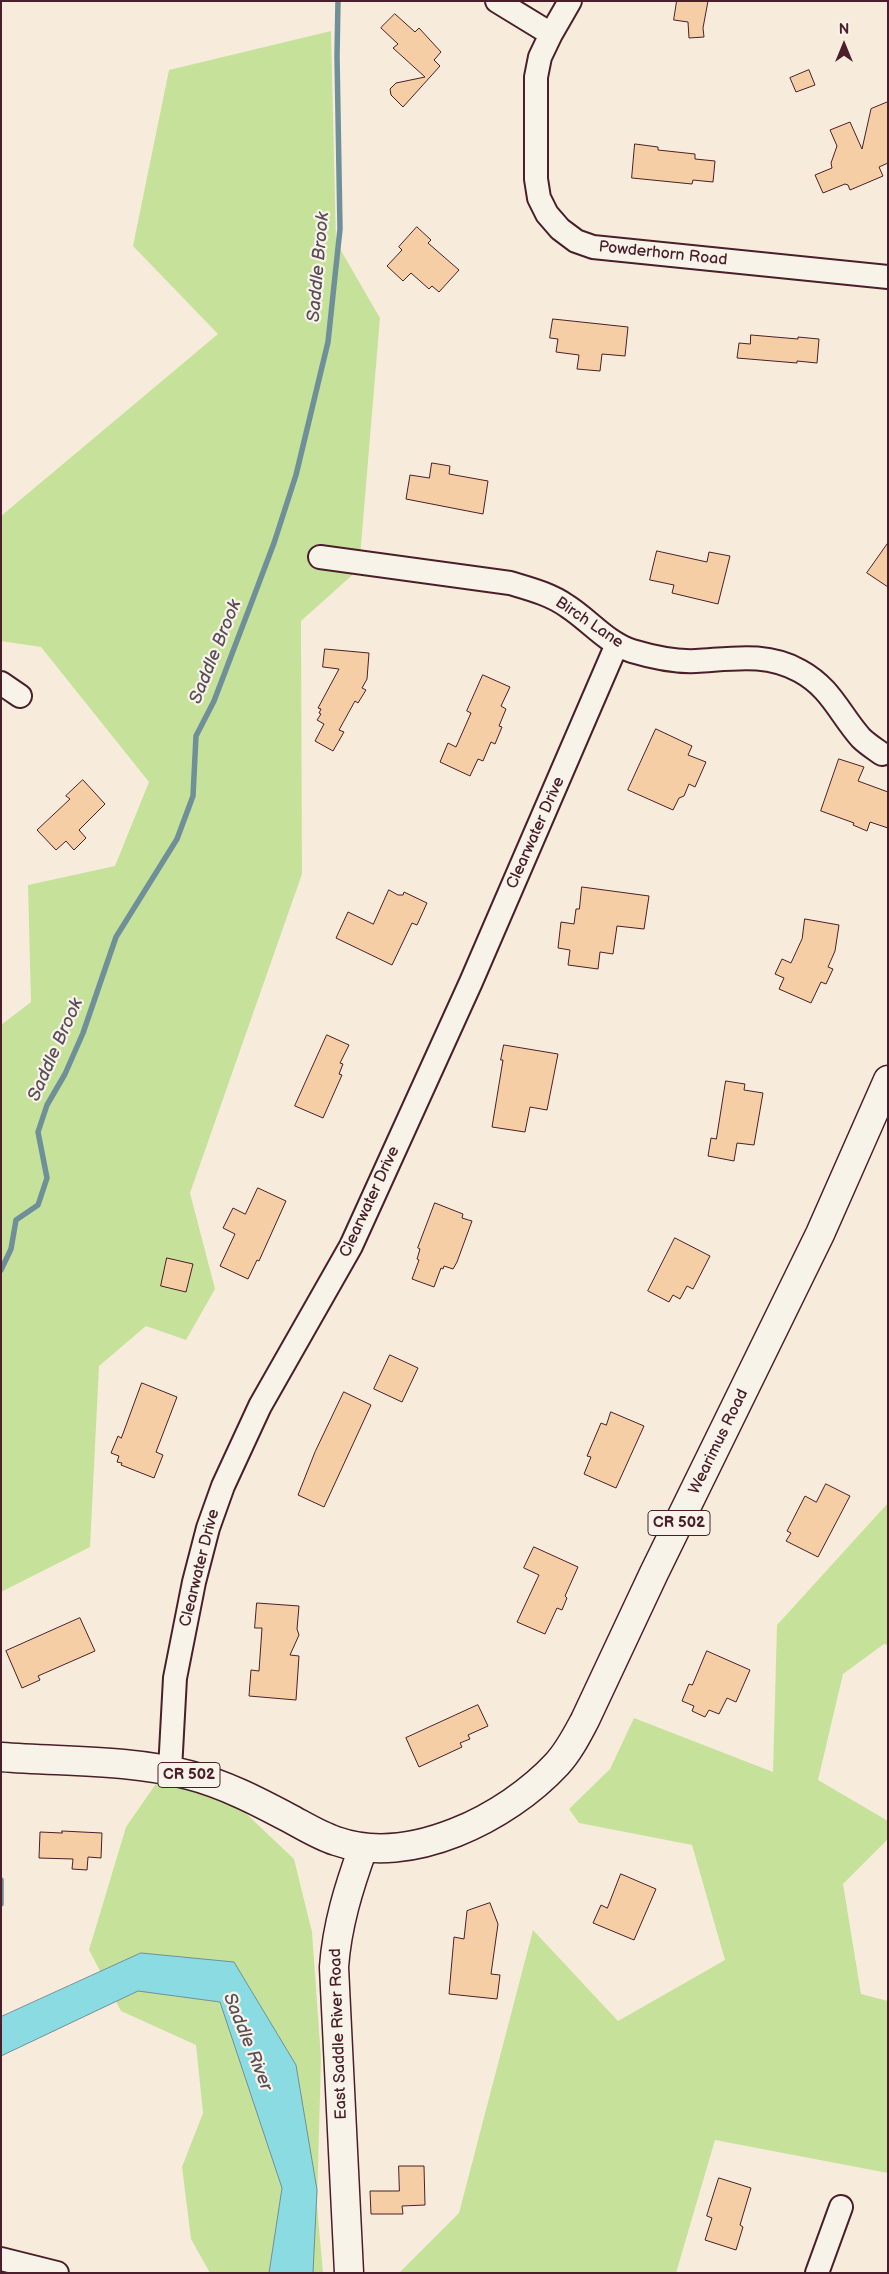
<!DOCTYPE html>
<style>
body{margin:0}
#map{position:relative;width:889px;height:2274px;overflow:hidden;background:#f7ecdb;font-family:"Balsamiq Sans",sans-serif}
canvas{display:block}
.frame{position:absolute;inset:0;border:2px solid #4a1f2b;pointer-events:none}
.north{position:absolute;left:819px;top:20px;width:50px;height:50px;-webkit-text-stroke:4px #f7f3e8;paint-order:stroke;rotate:0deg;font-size:14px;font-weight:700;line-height:20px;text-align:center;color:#4a1f2b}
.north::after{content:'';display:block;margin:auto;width:18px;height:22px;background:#4a1f2b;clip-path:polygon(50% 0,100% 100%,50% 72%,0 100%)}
</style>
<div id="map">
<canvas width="889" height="2274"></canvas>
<div class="frame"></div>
<div class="north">N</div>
</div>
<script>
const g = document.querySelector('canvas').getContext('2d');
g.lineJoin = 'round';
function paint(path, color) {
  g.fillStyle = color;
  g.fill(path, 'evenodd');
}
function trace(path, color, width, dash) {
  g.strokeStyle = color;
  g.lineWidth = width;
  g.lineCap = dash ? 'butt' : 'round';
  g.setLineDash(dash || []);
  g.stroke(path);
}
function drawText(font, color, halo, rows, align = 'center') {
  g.font = font + ' "Balsamiq Sans",sans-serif';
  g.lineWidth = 4.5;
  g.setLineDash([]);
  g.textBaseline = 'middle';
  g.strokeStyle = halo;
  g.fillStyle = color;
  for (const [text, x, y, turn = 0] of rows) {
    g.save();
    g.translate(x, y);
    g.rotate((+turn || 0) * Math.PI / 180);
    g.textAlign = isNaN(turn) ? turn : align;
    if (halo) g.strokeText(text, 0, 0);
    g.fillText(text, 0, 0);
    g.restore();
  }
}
paint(new Path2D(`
 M331,31L336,242L380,318L359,569L301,621L302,874L190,1193L215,1289L186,1340L146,1326L99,1366L90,1547L1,1592V1025L31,1002L28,885L115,866L149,782L41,647L1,641V516L218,334L133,246L169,70Z
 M888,1503V1645L884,1644L843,1674L818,1780L888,1821V1839L843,1884L861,1994L888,2001V2173L715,2140L676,2273H399L459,2213L533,1930L618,2021L725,1960L692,1845L579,1823L569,1809L610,1769L634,1718L773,1772L777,1625Z
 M162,1775L236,1804L294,1859L312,1932L321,2058L317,2205L323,2273H210L191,2239L182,2167L203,2113L196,2045L121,2011L89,1950L126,1827Z`), '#c6e29a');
const water = new Path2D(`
 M141,1953L234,1962L296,2065L317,2190L313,2273H269L282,2188L220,2002L138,1991L1,2056V2017Z`);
paint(water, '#8adbe2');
trace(water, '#709099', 1);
trace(new Path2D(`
 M1,1270L11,1249L16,1220L38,1205L47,1178L38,1132L47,1105L65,1074L83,1033L116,937L177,839L193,796L196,736L214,701L254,596L274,543L296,475L328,342L340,229L337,56L338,1
 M1,1880V1904`), '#709099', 5.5);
const building = new Path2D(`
 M677,1H708L703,28L704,37L689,38L688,22L674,20Z
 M395,14L415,32L419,28L441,52L434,60L440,66L403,107L391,95L390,89L396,83L425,77L393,48L398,44L381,28Z
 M809,70L815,85L796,92L790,78Z
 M888,102V163L879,167L883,176L850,190L848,185L845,184L823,193L815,175L832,168L831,163L837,146L830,130L850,122L862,149L871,109Z
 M635,144L658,147V150L695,154V159L715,161L713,182L693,180L692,184L632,178Z
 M417,227L431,240L428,243L459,270L439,292L432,286L429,289L411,273L403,281L387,266L402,250L399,247Z
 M553,319L628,327L625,356L602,354L600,371L577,369L579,355L556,352L558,339L550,338Z
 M751,335L798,339V337L819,339L817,363L797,361V363L737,358L739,343L750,344Z
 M432,463L450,466L449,474L488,481L483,514L406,499L410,475L429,478Z
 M888,543V587L867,573Z
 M657,551L707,562L709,552L730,556L718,604L672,593L674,585L650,580Z
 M325,649L369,653L367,679L362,688L366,690L358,703L355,701L339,730L344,732L333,751L315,741L324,724L317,720L321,714L319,713L321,709L318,708L339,669L323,667Z
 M483,675L510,687L501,706L506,709L499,726L502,727L495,744L491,742L483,761L478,759L470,776L440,762L448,743L456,747L471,713L467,711Z
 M656,729L692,746L688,755L706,762L695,787L689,784L684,796L679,798L673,810L628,790Z
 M839,759L864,767L858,781L888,792V828L870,822L867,831L853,825L854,823L821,811Z
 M83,780L105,804L79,830L86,838L74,850L66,841L56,850L37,830L70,799L66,796Z
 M582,887L649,896L644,929L617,926L613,954L600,952L598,969L568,965L570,950L558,948L561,922L574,924L576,909H579Z
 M389,890L398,895H403L404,892L427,903L417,925L412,923L392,965L336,938L348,912L373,924Z
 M805,919L839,925L835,951L828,967L833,969L826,984L821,982L811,1003L779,989L784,978L775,974L782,959L791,963L802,939Z
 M327,1035L349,1045L340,1063L343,1064L339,1074L342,1075L323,1118L295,1106Z
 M504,1045L558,1054L547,1110L530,1107L525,1132L492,1127L503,1060H501Z
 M726,1081L745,1084L744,1090L763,1093L754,1145L737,1143L734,1161L708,1156L711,1138L716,1139Z
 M258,1188L286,1201L259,1261L257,1260L248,1279L220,1266L235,1234L223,1228L233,1208L245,1214Z
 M435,1203L463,1214L462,1218L472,1221L457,1262L453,1269L444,1266L443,1269L441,1268L434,1287L412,1279L419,1260L417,1259L420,1249L418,1248Z
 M675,1238L710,1256L693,1289L687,1286L680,1299L673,1295L669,1302L648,1291Z
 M167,1258L193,1264L186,1292L161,1286Z
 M390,1355L418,1368L402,1402L374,1389Z
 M142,1383L177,1397L156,1452L163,1455L154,1478L121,1465L122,1463L117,1462L119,1456L111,1453L118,1436L121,1438Z
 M344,1392L371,1405L324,1507L298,1495L315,1452Z
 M611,1412L644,1426L616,1488L584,1474L591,1457L587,1456L601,1423L606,1425Z
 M826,1484L850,1496L818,1557L786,1541L791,1533L787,1531L805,1496L816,1502Z
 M534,1547L578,1567L565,1596L567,1598L562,1610L557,1608L545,1634L517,1622L539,1575L524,1568Z
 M257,1603L299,1606L297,1629L299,1635L290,1655L299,1656L296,1700L249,1696L251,1670L259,1671L262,1628H255Z
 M80,1618L95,1651L38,1676L40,1680L22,1688L6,1651Z
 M707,1651L750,1670L736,1702L727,1698L719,1714L709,1710L705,1717L692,1711L694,1706L682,1701L689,1684L692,1685Z
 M478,1705L488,1726L468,1735L470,1739L460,1743L462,1747L419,1767L406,1738Z
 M62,1831L102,1833L101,1858L88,1857L87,1870L72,1869L73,1859L39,1858L40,1832L62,1833Z
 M621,1874L656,1889L634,1940L593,1923L601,1905L607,1908Z
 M490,1903L498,1924L491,1974L500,1975L497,1999L449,1994L454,1937L464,1939L467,1911Z
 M399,2166H424L425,2205L402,2206L403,2214H371L370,2191H399Z
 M719,2178L751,2188L740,2225L743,2227L736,2250L705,2240L712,2218L707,2216Z`);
paint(building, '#f5cea5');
trace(building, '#4a1f2b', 1);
const minor = new Path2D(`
 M497,1L551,34L540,57L536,77V179L539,198L547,214L560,229L576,241L593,247L888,277
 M551,34L570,1
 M320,557L510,583C530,589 550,594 567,606C589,620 607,643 632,651C652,657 675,662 696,661C732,659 766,652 800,671C831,688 839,713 861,738C867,744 875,749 882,754
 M1,683L20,696
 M170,1770L175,1678L194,1582L208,1528L223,1486L260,1406L351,1246L471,982L617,644
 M1,2259L57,2273
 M817,2273L841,2207`);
const major = new Path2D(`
 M1,1757C64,1762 127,1759 189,1775C224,1784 257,1801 289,1818C304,1826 320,1836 336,1841C410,1867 507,1818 557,1764C569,1751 577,1735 585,1720L654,1573L820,1234L888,1080
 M349,2273L334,1967C337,1925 349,1887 363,1848`);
trace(minor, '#4a1f2b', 26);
trace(major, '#4a1f2b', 31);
trace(minor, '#f7f3e8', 22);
trace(major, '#f7f3e8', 28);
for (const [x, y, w] of [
 [679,1523,62],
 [189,1775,62]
]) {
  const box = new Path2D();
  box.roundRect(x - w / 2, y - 12.5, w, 25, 4);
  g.fillStyle = '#f7f3e8';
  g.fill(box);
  trace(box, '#4a1f2b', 1);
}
drawText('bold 15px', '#4a1f2b', null, [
 ["CR 502",679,1523],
 ["CR 502",189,1775]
]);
drawText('16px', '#4a1f2b', '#f7f3e8', [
 ["Powderhorn Road",663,254,6],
 ["Birch Lane",589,623,34],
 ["Clearwater Drive",536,833,-66],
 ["Clearwater Drive",370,1202,-65],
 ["Wearimus Road",719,1442,-64],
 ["Clearwater Drive",200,1568,-76],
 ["East Saddle River Road",339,2034,-92]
]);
drawText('italic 18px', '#5a4e59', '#f7f3e8', [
 ["Saddle Brook",319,267,-85],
 ["Saddle Brook",216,652,-68],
 ["Saddle Brook",56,1050,-66],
 ["Saddle River",247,2042,68]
]);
</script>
